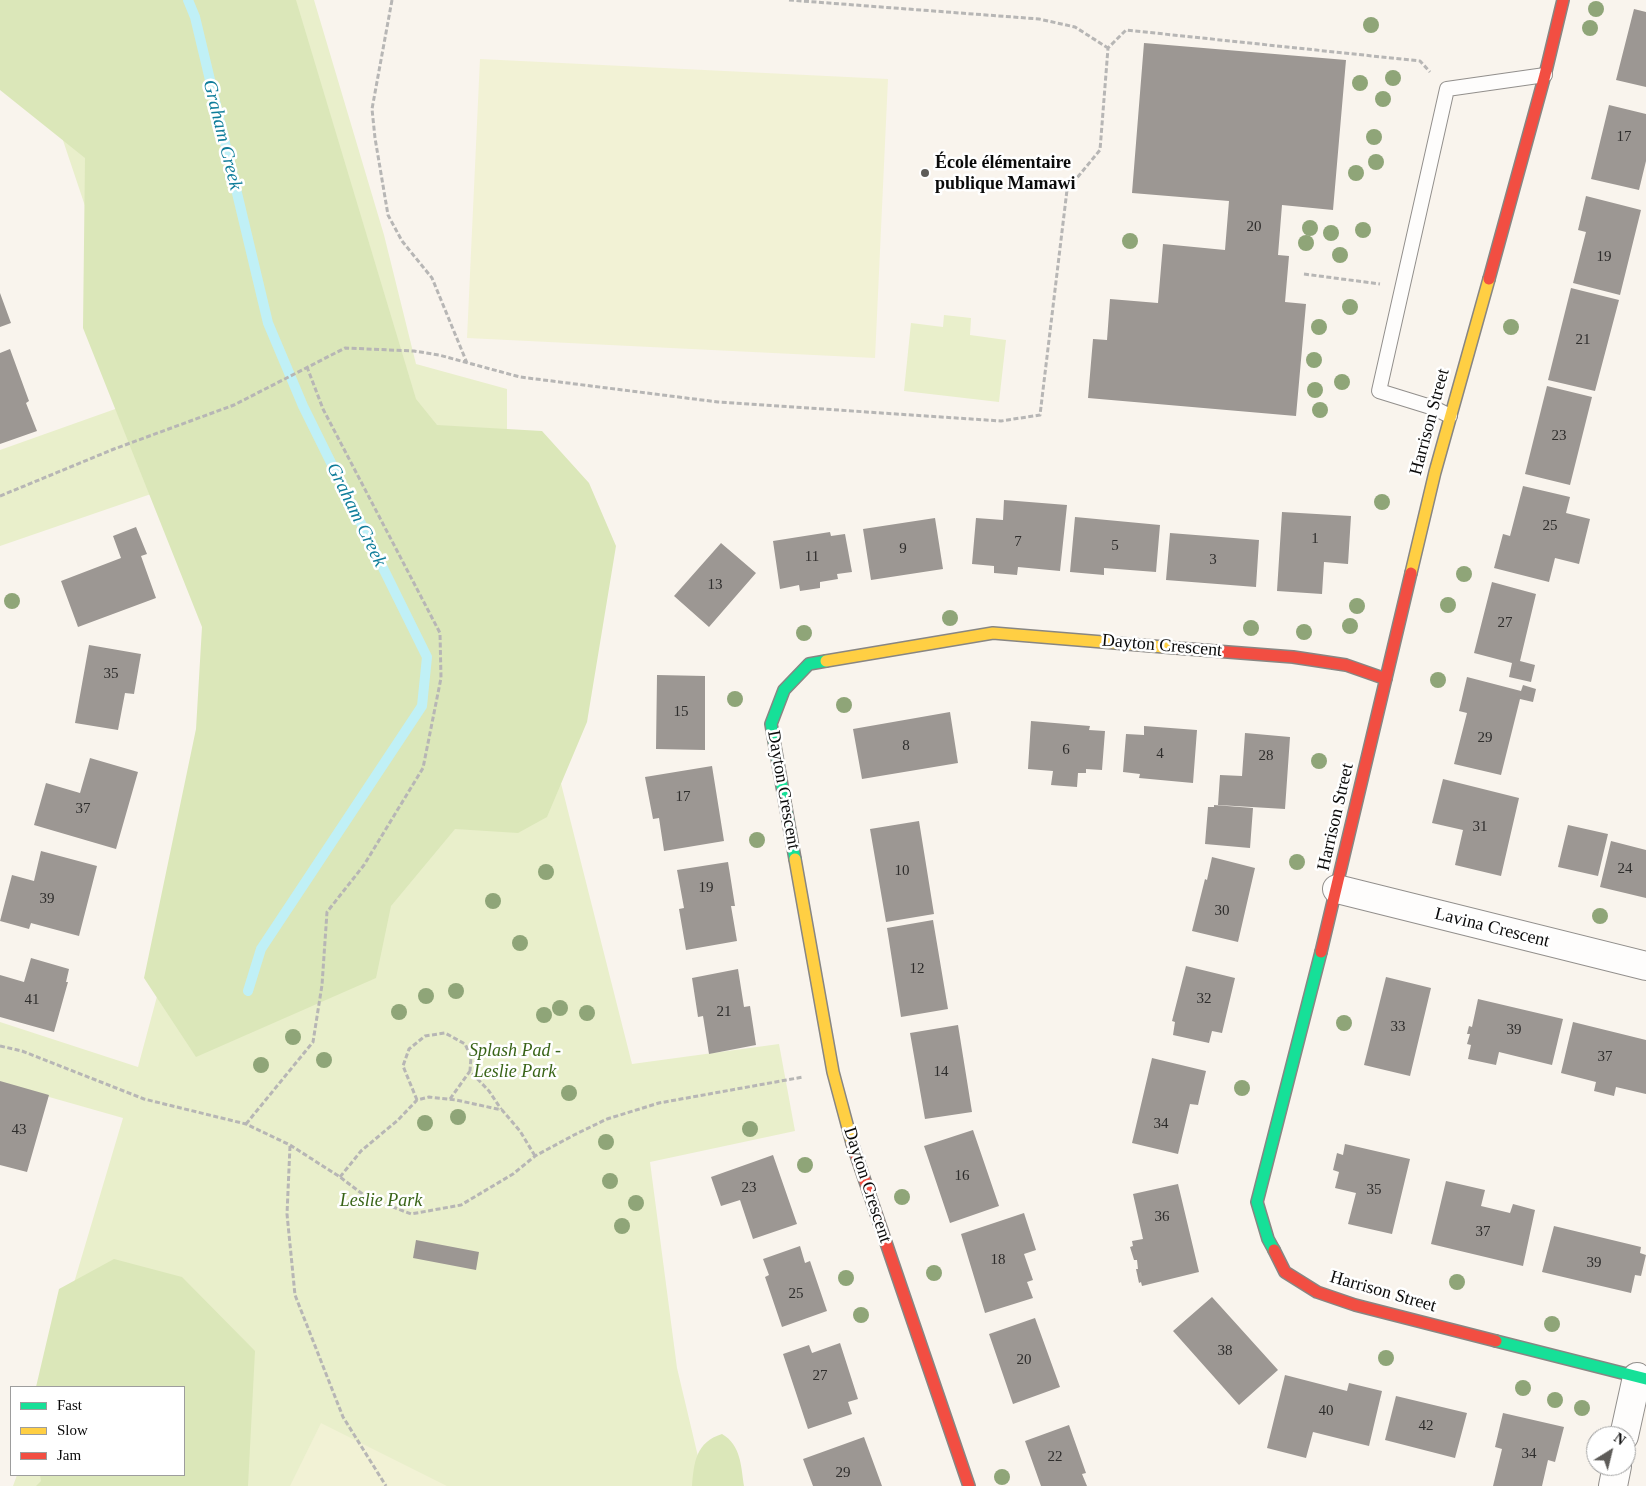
<!DOCTYPE html>
<meta charset="utf-8">
<style>
body{margin:0}
#map{position:relative;width:1646px;height:1486px;overflow:hidden;background:#f9f4ed;font-family:Georgia,serif}
canvas{display:block}
.legend{position:absolute;left:10px;top:1386px;width:175px;height:90px;box-sizing:border-box;background:#fff;border:1px solid #9d9d9d;margin:0;padding:6px 9px;list-style:none;font-size:15px;color:#0a0a0a}
.legend li{display:flex;align-items:center;gap:10px;height:25px}
.legend b{width:25px;border:1px solid #9d9d9d}
.north{position:absolute;left:1586px;top:1426px;width:50px;height:50px;box-sizing:border-box;background:#fff;border:1px solid #9d9d9d;border-radius:50%;rotate:36deg;font-size:14px;font-weight:700;line-height:20px;text-align:center;color:#0a0a0a}
.north::after{content:'';display:block;margin:auto;width:18px;height:22px;background:#5e5c59;clip-path:polygon(50% 0,100% 100%,50% 72%,0 100%)}
</style>
<div id="map">
<canvas width="1646" height="1486"></canvas>
<ul class="legend">
<li><b style="height:6px;background:#16e098"></b>Fast</li>
<li><b style="height:6px;background:#ffcf43"></b>Slow</li>
<li><b style="height:6px;background:#f24e42"></b>Jam</li>
</ul>
<div class="north">N</div>
</div>
<script>
const g = document.querySelector('canvas').getContext('2d');
g.lineJoin = 'round';
function paint(path, color) {
  g.fillStyle = color;
  g.fill(path, 'evenodd');
}
function trace(path, color, width, dash) {
  g.strokeStyle = color;
  g.lineWidth = width;
  g.lineCap = dash ? 'butt' : 'round';
  g.setLineDash(dash || []);
  g.stroke(path);
}
function drawText(font, color, halo, rows, align = 'center') {
  g.font = font + ' Georgia,serif';
  g.lineWidth = 5;
  g.setLineDash([]);
  g.textBaseline = 'middle';
  g.strokeStyle = halo;
  g.fillStyle = color;
  for (const [text, x, y, turn = 0] of rows) {
    g.save();
    g.translate(x, y);
    g.rotate((+turn || 0) * Math.PI / 180);
    g.textAlign = isNaN(turn) ? turn : align;
    if (halo) g.strokeText(text, 0, 0);
    g.fillText(text, 0, 0);
    g.restore();
  }
}
paint(new Path2D(`
 M16,0H314L384,235L416,364L507,389V570L632,1064L779,1044L795,1131L650,1162L677,1368L705,1486H13L17,1475H184V1387H43L123,1118L0,1083V1022L138,1067L218,770L249,663L183,483L0,546V450L149,397Z
 M944,315L971,318L970,335L1006,340L999,402L904,391L911,323L943,327Z`), '#e9efcb');
paint(new Path2D(`
 M0,0H296L416,399L437,425L542,431L589,483L616,546L587,722L547,817L518,833L455,829L391,906L376,978L196,1057L144,978L196,729L202,627L83,328L85,158L0,90Z
 M114,1259L182,1277L255,1351L248,1486H36L41,1481L40,1475H184V1387H36L59,1289Z
 M722,1434C741,1445 741,1466 744,1486H692C694,1462 696,1442 722,1434Z`), '#dbe7b9');
paint(new Path2D(`
 M480,59L888,79L875,358L467,338Z
 M321,1423L447,1486H290Z`), '#f2f2d5');
trace(new Path2D(`
 M188,0L195,17L268,323L303,406L427,657L422,706L261,949L248,991`), '#c0f0f6', 10);
paint(new Path2D(`
 M1634,9L1646,12V87L1616,80Z
 M1144,43L1346,60L1333,210L1282,205L1278,255L1289,256L1285,302L1306,304L1296,416L1088,398L1093,339L1107,340L1110,299L1158,303L1163,244L1225,250L1229,201L1132,193Z
 M1609,105L1646,114V161L1639,190L1591,179Z
 M1586,196L1641,210L1620,295L1573,283L1586,232L1578,230Z
 M1571,288L1619,300L1595,391L1548,380Z
 M0,293L11,323L0,327Z
 M10,349L29,401L26,403L37,431L0,444V353Z
 M1547,386L1592,397L1570,485L1525,474Z
 M1523,486L1570,497L1566,513L1590,519L1579,564L1555,558L1549,582L1494,568L1503,534L1510,536Z
 M1004,500L1067,505L1060,571L1018,567L1017,575L994,573V566L972,564L976,518L1003,520Z
 M1282,512L1351,516L1348,564L1324,562L1322,594L1277,591Z
 M1075,517L1160,525L1156,572L1104,568V575L1070,572Z
 M935,518L943,569L871,580L863,529Z
 M136,527L147,554L141,556L156,598L78,627L61,581L121,558L113,536Z
 M830,532L831,536L845,534L852,572L837,574L838,579L820,582V588L800,591L799,585L780,589L773,541Z
 M1170,533L1259,540L1256,587L1166,580Z
 M721,543L756,573L709,627L674,596Z
 M1492,582L1536,594L1520,661L1535,665L1531,682L1509,677L1512,663L1474,653Z
 M89,645L141,654L134,694L125,693L118,730L75,723Z
 M657,675L705,676V750L656,749Z
 M1467,677L1521,691L1523,685L1536,689L1533,702L1520,699L1501,775L1454,764L1467,713L1459,711Z
 M950,712L958,763L862,779L853,729Z
 M1031,721L1090,726L1089,730L1105,731L1102,770L1086,769V773H1078L1077,787L1051,785L1053,771L1028,769Z
 M1144,726L1197,730L1193,783L1139,778L1140,774L1123,772L1126,734L1144,735Z
 M1245,733L1290,737L1285,809L1218,805L1220,775L1242,776Z
 M90,758L138,772L116,849L34,825L46,783L80,793Z
 M712,766L724,841L664,851L659,818L653,819L645,777Z
 M1443,779L1519,798L1501,876L1455,865L1463,830L1432,823Z
 M1214,805L1253,808L1250,848L1205,844L1208,807H1214Z
 M919,821L934,914L886,922L870,829Z
 M1568,825L1608,834L1598,876L1558,867Z
 M1611,841L1646,850V898L1600,887Z
 M41,851L97,866L79,936L31,923L29,929L0,921L12,875L34,881Z
 M1212,857L1255,868L1238,942L1192,931L1205,879L1207,880Z
 M728,862L735,906H731L737,941L686,950L679,909L684,908L677,870Z
 M933,920L948,1009L901,1017L887,928Z
 M31,958L69,969L66,982H68L54,1032L0,1017V975L24,982Z
 M1186,966L1235,978L1222,1033L1212,1031L1209,1043L1173,1035L1175,1022L1172,1021Z
 M738,969L744,1007L750,1006L756,1045L709,1054L703,1016L698,1017L692,978Z
 M1386,977L1431,988L1410,1076L1364,1065Z
 M1478,999L1563,1019L1552,1065L1499,1052L1496,1065L1468,1059L1471,1045L1467,1044L1470,1034H1467L1469,1026L1472,1027Z
 M1573,1022L1646,1040V1094L1616,1087L1614,1096L1594,1091L1596,1082L1561,1073Z
 M958,1025L972,1112L925,1119L910,1033Z
 M1152,1058L1206,1071L1198,1105L1190,1104L1178,1154L1132,1143Z
 M0,1081L49,1095L27,1172L0,1165Z
 M973,1130L999,1206L950,1223L924,1146Z
 M1345,1144L1410,1159L1392,1234L1348,1224L1356,1193L1335,1188L1339,1172L1333,1170L1337,1153L1343,1155Z
 M773,1155L797,1224L753,1239L740,1200L721,1206L711,1177Z
 M1446,1181L1485,1190L1481,1206L1510,1213L1513,1204L1535,1210L1523,1266L1431,1244Z
 M1178,1184L1199,1272L1142,1286L1141,1282L1139,1283L1136,1269H1138L1137,1260H1134L1130,1247L1133,1246L1132,1241L1143,1239L1133,1194Z
 M1024,1213L1036,1250L1024,1254L1033,1280L1027,1282L1033,1298L985,1313L961,1234Z
 M1554,1226L1641,1247L1640,1253L1646,1255L1641,1276L1635,1275L1631,1293L1542,1272Z
 M416,1240L479,1252L476,1270L413,1258Z
 M800,1246L805,1263L810,1261L827,1311L782,1327L765,1277L769,1275L763,1259Z
 M1212,1297L1278,1370L1239,1405L1173,1331Z
 M1035,1318L1060,1387L1013,1404L989,1334Z
 M840,1343L858,1399L848,1402L852,1414L808,1429L783,1354L809,1345L812,1353Z
 M1285,1375L1347,1391L1349,1383L1382,1391L1369,1446L1313,1432L1306,1458L1267,1448Z
 M1396,1396L1467,1413L1455,1458L1385,1440Z
 M1503,1413L1564,1427L1555,1462L1548,1460L1542,1486H1493L1502,1449L1495,1447Z
 M1069,1425L1086,1473L1082,1474L1087,1486H1041L1025,1441Z
 M864,1437L882,1486H813L803,1459Z`), '#9c9793');
const lane = new Path2D(`
 M1450,416L1434,408L1379,391L1447,89L1545,75`);
const street = new Path2D(`
 M1337,889L1646,966
 M1624,1436L1637,1377
 M1613,1486L1617,1466`);
const fast = new Path2D(`
 M795,859L771,724L784,690L809,664L826,661
 M1274,1250L1268,1239L1257,1202L1321,952
 M1496,1341L1646,1379`);
const slow = new Path2D(`
 M1411,573L1435,472L1489,279
 M826,661L993,633L1176,648
 M795,859L833,1072L852,1143`);
const jam = new Path2D(`
 M1489,279L1545,75L1563,0
 M1176,648L1293,657L1346,665L1386,679
 M1321,952L1411,573
 M852,1143L969,1486
 M1274,1250L1285,1272L1317,1292L1355,1305L1496,1341`);
trace(lane, '#928f8c', 16);
trace(street, '#928f8c', 30);
trace(fast, '#888683', 14);
trace(slow, '#888683', 14);
trace(jam, '#888683', 14);
trace(new Path2D(`
 M392,0L372,109L375,138L388,215L402,241L432,278L467,363
 M789,0L1039,19L1075,27L1108,48
 M1304,274L1380,284
 M0,496L114,449L234,405L345,348L414,351L439,355L520,377L718,402L1001,421L1040,415L1067,190L1100,150L1108,48L1126,30L1420,61L1430,72
 M0,1046L22,1051L144,1099L246,1124L290,1145L340,1177L365,1196L411,1214L461,1205L513,1174L535,1156L574,1135L607,1119L659,1103L803,1077
 M450,1099L470,1071L489,1091L501,1109
 M417,1100L403,1066L409,1049L425,1036L445,1033L465,1044L471,1057L470,1071
 M246,1124L313,1042L322,985L327,912L364,865L423,768L441,678L440,633L323,409L307,367
 M290,1146L287,1214L295,1295L343,1417L386,1486
 M340,1177L361,1151L398,1120L417,1100L429,1097L456,1100L502,1110L520,1131L535,1156`), '#b7b6b5', 3, [5, 2.5]);
trace(lane, '#fefdfc', 14);
trace(street, '#fefdfc', 28);
trace(fast, '#16e098', 11);
trace(slow, '#ffcf43', 11);
trace(jam, '#f24e42', 11);
g.fillStyle = '#8fa578';
for (const [x, y] of [
 [1596,9],
 [1371,25],
 [1590,28],
 [1393,78],
 [1360,83],
 [1383,99],
 [1374,137],
 [1376,162],
 [1356,173],
 [1310,228],
 [1363,230],
 [1331,233],
 [1130,241],
 [1306,243],
 [1340,255],
 [1350,307],
 [1319,327],
 [1511,327],
 [1314,360],
 [1342,382],
 [1315,390],
 [1320,410],
 [1382,502],
 [1464,574],
 [12,601],
 [1448,605],
 [1357,606],
 [950,618],
 [1350,626],
 [1251,628],
 [1304,632],
 [804,633],
 [1438,680],
 [735,699],
 [844,705],
 [1319,761],
 [757,840],
 [1297,862],
 [546,872],
 [493,901],
 [1600,916],
 [520,943],
 [456,991],
 [426,996],
 [560,1008],
 [399,1012],
 [587,1013],
 [544,1015],
 [1344,1023],
 [293,1037],
 [324,1060],
 [261,1065],
 [1242,1088],
 [569,1093],
 [458,1117],
 [425,1123],
 [750,1129],
 [606,1142],
 [805,1165],
 [610,1181],
 [902,1197],
 [636,1203],
 [622,1226],
 [934,1273],
 [846,1278],
 [1457,1282],
 [861,1315],
 [1552,1324],
 [1386,1358],
 [1523,1388],
 [1555,1400],
 [1582,1408],
 [1002,1477]
]) {
  g.beginPath();
  g.arc(x, y, 8, 0, 2 * Math.PI);
  g.fill();
}
for (const [x, y, r, color] of [
 [925,173,5,"#5e5c59"]
]) {
  const dot = new Path2D();
  dot.arc(x, y, r, 0, 2 * Math.PI);
  g.fillStyle = color;
  g.fill(dot);
  trace(dot, '#fff', 2);
}
drawText('15px', '#2e2d2c', null, [
 ["17",1624,137],
 ["20",1254,227],
 ["19",1604,257],
 ["21",1583,340],
 ["23",1559,436],
 ["25",1550,526],
 ["1",1315,539],
 ["7",1018,542],
 ["5",1115,546],
 ["9",903,549],
 ["11",812,557],
 ["3",1213,560],
 ["13",715,585],
 ["27",1505,623],
 ["35",111,674],
 ["15",681,712],
 ["29",1485,738],
 ["8",906,746],
 ["6",1066,750],
 ["4",1160,754],
 ["28",1266,756],
 ["17",683,797],
 ["37",83,809],
 ["31",1480,827],
 ["24",1625,869],
 ["10",902,871],
 ["19",706,888],
 ["39",47,899],
 ["30",1222,911],
 ["12",917,969],
 ["32",1204,999],
 ["41",32,1000],
 ["21",724,1012],
 ["33",1398,1027],
 ["39",1514,1030],
 ["37",1605,1057],
 ["14",941,1072],
 ["34",1161,1124],
 ["43",19,1130],
 ["16",962,1176],
 ["23",749,1188],
 ["35",1374,1190],
 ["36",1162,1217],
 ["37",1483,1232],
 ["18",998,1260],
 ["39",1594,1263],
 ["25",796,1294],
 ["38",1225,1351],
 ["20",1024,1360],
 ["27",820,1376],
 ["40",1326,1411],
 ["42",1426,1426],
 ["34",1529,1454],
 ["22",1055,1457],
 ["29",843,1473]
]);
drawText('bold 18px', '#0a0a0a', '#fff', [
 ["École élémentaire",935,163],
 ["publique Mamawi",935,184]
], 'left');
drawText('18px', '#0a0a0a', '#fff', [
 ["Harrison Street",1430,422,-75],
 ["Dayton Crescent",1162,646,5],
 ["Dayton Crescent",783,790,80],
 ["Harrison Street",1336,817,-77],
 ["Lavina Crescent",1492,928,14],
 ["Dayton Crescent",867,1185,72],
 ["Harrison Street",1383,1292,16]
]);
drawText('italic 18px', '#396418', '#fff', [
 ["Splash Pad -",515,1051],
 ["Leslie Park",515,1072],
 ["Leslie Park",381,1201]
]);
drawText('italic 19px', '#0e7d9a', '#fff', [
 ["Graham Creek",222,135,76],
 ["Graham Creek",356,515,64]
]);
</script>
